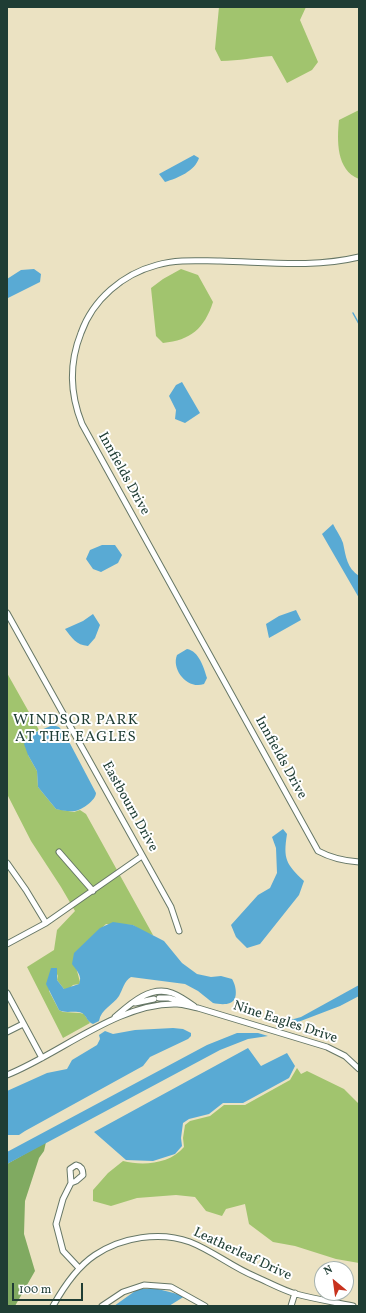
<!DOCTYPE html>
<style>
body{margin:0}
#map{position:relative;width:366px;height:1313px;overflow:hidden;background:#ebe2c2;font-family:Vollkorn,serif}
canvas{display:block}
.frame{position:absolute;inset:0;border:8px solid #1f3d34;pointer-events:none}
.north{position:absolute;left:314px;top:1261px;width:40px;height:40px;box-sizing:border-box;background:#fff;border:1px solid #a5b1ae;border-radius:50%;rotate:331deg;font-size:11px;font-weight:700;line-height:16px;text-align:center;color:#1f3d34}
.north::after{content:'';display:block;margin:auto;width:14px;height:18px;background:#c8321e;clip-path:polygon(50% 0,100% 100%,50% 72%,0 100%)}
.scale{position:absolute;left:12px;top:1283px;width:71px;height:18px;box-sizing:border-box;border:2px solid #1f3d34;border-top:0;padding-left:5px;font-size:12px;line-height:14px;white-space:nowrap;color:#1f3d34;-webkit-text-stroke:3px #fff;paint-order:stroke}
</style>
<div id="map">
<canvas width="366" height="1313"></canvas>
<div class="frame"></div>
<div class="north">N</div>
<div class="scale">100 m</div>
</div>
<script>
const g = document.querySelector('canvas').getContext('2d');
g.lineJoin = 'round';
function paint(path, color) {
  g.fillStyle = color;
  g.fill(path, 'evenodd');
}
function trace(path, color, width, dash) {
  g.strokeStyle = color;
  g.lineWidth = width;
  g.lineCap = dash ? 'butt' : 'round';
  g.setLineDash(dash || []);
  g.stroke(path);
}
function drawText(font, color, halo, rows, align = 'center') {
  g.font = font + ' Vollkorn,serif';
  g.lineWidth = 4;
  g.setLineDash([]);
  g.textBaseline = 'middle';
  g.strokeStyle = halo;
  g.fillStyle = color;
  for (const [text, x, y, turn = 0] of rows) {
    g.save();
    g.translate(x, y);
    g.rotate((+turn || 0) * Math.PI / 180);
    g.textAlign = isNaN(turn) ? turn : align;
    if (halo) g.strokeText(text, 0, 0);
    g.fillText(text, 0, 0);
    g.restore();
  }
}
paint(new Path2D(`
 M219,7H306L300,20L318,62L312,70L287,83L272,56C255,57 239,61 221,61L215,49Z
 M359,110V179C336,170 337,140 339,120Z
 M181,269L198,275L213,302C204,329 191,340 163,343L156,336L151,288L163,279Z
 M7,673L39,730L29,735L28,755L37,771L38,787L56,809L74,812L80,810L86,814L153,935L146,934L133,925L106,924L78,951L76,967L80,982L79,984L73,985L69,989H64L57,980L58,974L49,991L59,1010L63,1012L80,1013L84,1014L90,1023L63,1038L27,967L54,950L57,930L75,911L61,887L31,841L7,794Z
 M297,1068L301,1074L307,1071L344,1089L359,1104V1263L336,1259L295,1246L273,1242L249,1224L245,1204L226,1209L222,1216L206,1211L195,1197L176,1195L137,1198L111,1206L93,1201V1190L108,1173L123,1161C143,1166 170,1164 184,1147L183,1138L185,1125L190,1121L210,1116L224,1105H245L290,1080Z`), '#a1c46e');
paint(new Path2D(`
 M46,1142L44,1151L39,1158L25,1201L24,1234L35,1271L15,1306H7V1164Z`), '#80aa61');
paint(new Path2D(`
 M194,155L199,158C195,171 178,178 165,182L159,174Z
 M34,269L41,274L40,282L8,298L7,297V279L21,270Z
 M182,382L200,413L185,423L175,419L176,410L169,396L176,385Z
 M333,524C336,530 341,537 343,543C346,557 347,568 359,576V598L322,534Z
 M102,545H115L122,555L118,563L101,572L93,569L86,559L90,550Z
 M296,610L301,620L269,638L266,624L279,616Z
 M93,614L100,625L95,638L88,646C76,645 72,638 65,629L83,621Z
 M187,649C199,651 204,668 207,678L204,684C188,690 171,670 177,655Z
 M53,725L59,727L65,734L96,793C96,800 82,810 75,811C69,812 61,810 56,809L38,787L37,771L28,755L24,744L29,735Z
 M283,829L287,834C283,859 286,864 304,881L299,895L260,944L247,948L236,937L231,925L258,895L270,888L277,873L276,848L272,837Z
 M113,922L133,925L164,941L182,963L197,974L211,977L221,976L232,979C236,985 239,1000 230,1003C225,1005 218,1004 213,1003L198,991L185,984L131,977C124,981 123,989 119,996C113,1005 101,1009 99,1021L93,1024C87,1022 87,1016 82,1013C74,1010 66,1014 59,1010L46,984L51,968H57V980L64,989L79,984C83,976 76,970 72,964L74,953L100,928Z
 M359,985V996L340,1006L285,1027L276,1024L301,1017Z
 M173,1028L183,1029L191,1033V1036L188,1039L150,1057L143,1066L25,1131L19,1135H7V1091L47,1073L67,1069L72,1060L97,1045L100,1039L99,1035L105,1031L113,1034L135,1030Z
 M237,1033H258L268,1036L248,1039L220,1050L7,1164V1152L207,1045Z
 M248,1048L261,1066L287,1053L295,1066L289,1078L243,1103H223L209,1114L189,1119L183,1123L181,1138L182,1146L175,1154L153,1161L126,1160L94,1132Z
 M138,1289H158L185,1296L169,1306H114Z`), '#59aad4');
trace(new Path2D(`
 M353,313L359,324`), '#59aad4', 1.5);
const minor = new Path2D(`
 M359,257C314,268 266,262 220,261C199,261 178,259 157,265C123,274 93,299 81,333C69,363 70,394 82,424L318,851C331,858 344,861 359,862
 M7,613L171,907L179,931
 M59,852L93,891
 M7,863L26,890L46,923
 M7,944L46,923L142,856
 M7,993L42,1058
 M159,998H169L182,1002
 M135,1003L154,999
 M115,1017C130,1004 150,985 172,993C180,996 187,1001 194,1006
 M7,1032L23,1024
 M7,1075C60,1054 119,1002 177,1004C184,1004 191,1007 198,1008L327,1047L345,1056L359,1069
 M71,1183L76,1181L83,1175C83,1170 81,1166 76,1165L70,1169L71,1183L63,1199L56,1224L63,1251L79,1268
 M53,1306C63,1288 77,1267 95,1255C122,1237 160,1231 190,1242C213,1251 232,1267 254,1276C268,1282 282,1290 296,1294C315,1299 334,1302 353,1306
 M102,1306L123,1292L144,1285L171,1287L205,1306
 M291,1306L295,1293`);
trace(minor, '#676', 7);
trace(minor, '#fff', 5);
drawText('14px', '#1f3d34', '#fff', [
 ["Innfields Drive",123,474,61],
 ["Innfields Drive",280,758,61],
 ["Eastbourn Drive",129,807,61],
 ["Nine Eagles Drive",285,1023,18],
 ["Leatherleaf Drive",242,1255,25]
]);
g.letterSpacing = '1px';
drawText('15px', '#1f3d34', '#fff', [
 ["WINDSOR PARK",76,721],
 ["AT THE EAGLES",76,738]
]);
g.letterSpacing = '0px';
</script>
